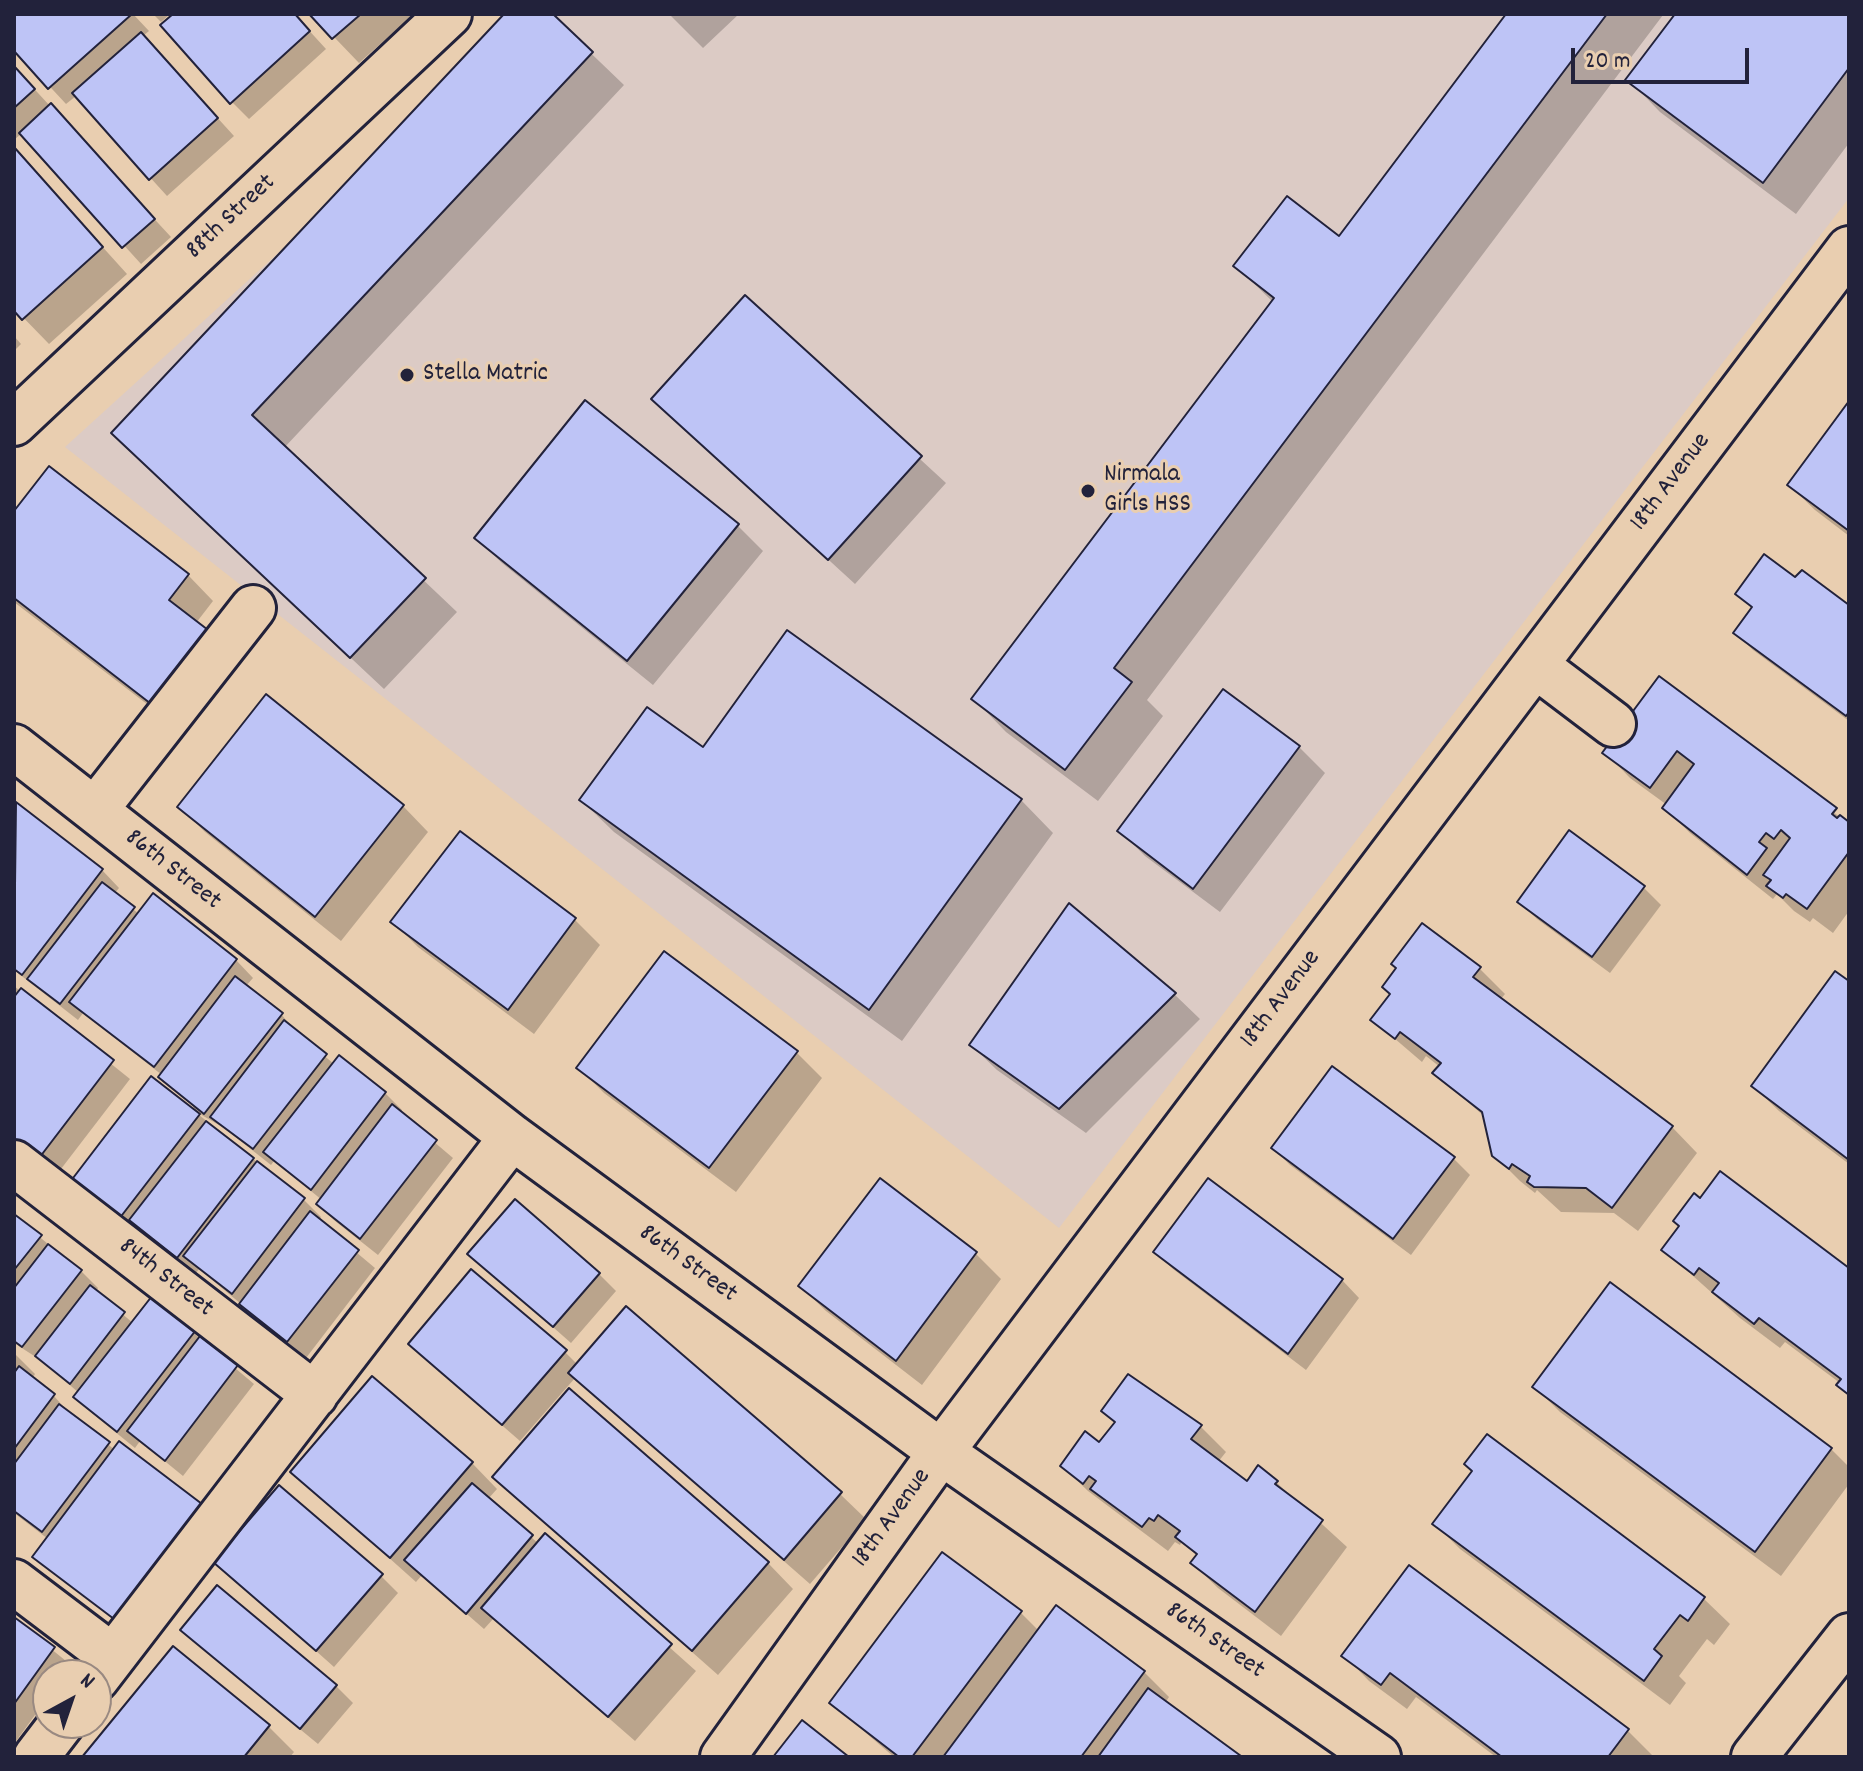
<!DOCTYPE html>
<style>
body{margin:0}
#map{position:relative;width:1863px;height:1771px;overflow:hidden;background:#e9ceb0;font-family:Dekko,sans-serif}
canvas{display:block}
.frame{position:absolute;inset:0;border:16px solid #22223b;pointer-events:none}
.north{position:absolute;left:32px;top:1659px;width:80px;height:80px;box-sizing:border-box;background:#e9ceb0;border:2px solid #998981;border-radius:50%;rotate:40deg;font-size:22px;font-weight:700;line-height:32px;text-align:center;color:#22223b}
.north::after{content:'';display:block;margin:auto;width:28px;height:36px;background:#22223b;clip-path:polygon(50% 0,100% 100%,50% 72%,0 100%)}
.scale{position:absolute;left:1571px;top:48px;width:178px;height:36px;box-sizing:border-box;border:4px solid #22223b;border-top:0;padding-left:10px;font-size:24px;line-height:28px;white-space:nowrap;color:#22223b;-webkit-text-stroke:6px #e9ceb0;paint-order:stroke}
</style>
<div id="map">
<canvas width="1863" height="1771"></canvas>
<div class="frame"></div>
<div class="north">N</div>
<div class="scale">20 m</div>
</div>
<script>
const g = document.querySelector('canvas').getContext('2d');
g.lineJoin = 'round';
function paint(path, color) {
  g.fillStyle = color;
  g.fill(path, 'evenodd');
}
function trace(path, color, width, dash) {
  g.strokeStyle = color;
  g.lineWidth = width;
  g.lineCap = dash ? 'butt' : 'round';
  g.setLineDash(dash || []);
  g.stroke(path);
}
function drawText(font, color, halo, rows, align = 'center') {
  g.font = font + ' Dekko,sans-serif';
  g.lineWidth = 6;
  g.setLineDash([]);
  g.textBaseline = 'middle';
  g.strokeStyle = halo;
  g.fillStyle = color;
  for (const [text, x, y, turn = 0] of rows) {
    g.save();
    g.translate(x, y);
    g.rotate((+turn || 0) * Math.PI / 180);
    g.textAlign = isNaN(turn) ? turn : align;
    if (halo) g.strokeText(text, 0, 0);
    g.fillText(text, 0, 0);
    g.restore();
  }
}
paint(new Path2D(`
 M541,14H1849V198L1059,1228L65,447Z`), '#dccbc5');
paint(new Path2D(`
 M14,14H133L149,31L143,36L234,136L167,196L76,96L66,104L14,48Z
 M153,14H170L161,22Z
 M176,14H294L326,49L249,119L232,102Z
 M312,14H414L359,63Z
 M507,14H550L624,85L284,448L457,612L384,689L146,466Z
 M669,14H739L703,48Z
 M1509,14L1663,15L1147,700L1163,716L1098,801L1006,732L974,699L1273,302L1236,266L1339,238Z
 M1677,14H1849V143L1796,214L1660,112L1628,79Z
 M14,67L171,237L141,264L22,133L14,140Z
 M14,149L127,274L49,344L14,308Z
 M745,298L946,483L855,584L653,399Z
 M14,336L21,344L14,351Z
 M1849,404V536L1815,510L1789,485Z
 M14,514L188,575L213,601L196,623L182,731L14,602Z
 M737,525L763,551L653,685L502,563L476,538Z
 M1796,580L1849,608V721L1753,650L1736,633L1753,609L1737,593Z
 M1659,679L1849,824V911L1833,933L1813,918L1810,922L1794,911L1777,894L1773,899L1690,833L1665,808L1667,805L1630,778L1605,752Z
 M1224,692L1299,747L1325,773L1220,912L1145,856L1119,830Z
 M704,750L1021,800L1053,833L902,1041L614,832L581,800Z
 M17,805L102,870L119,888L114,894L139,914L236,960L253,978L245,987L281,1014L297,1033L334,1064L385,1093L402,1110L400,1113L453,1158L378,1255L335,1221L318,1204L322,1200L274,1161L271,1165L224,1128L193,1110L304,1200L321,1217L319,1221L375,1268L306,1358L199,1269L196,1273L142,1230L138,1235L73,1182L194,1107L162,1075L83,1013L78,1020L14,970Z
 M403,806L428,832L341,941L205,832L180,807Z
 M1644,888L1661,905L1610,973L1537,919L1519,901Z
 M575,920L600,945L534,1034L418,947L393,922Z
 M1480,969L1505,994L1500,1000L1672,1127L1697,1153L1638,1231L1614,1213L1561,1212L1537,1190L1535,1193L1520,1181L1494,1155L1485,1117L1435,1073L1440,1067L1426,1056L1422,1062L1373,1020Z
 M1849,984V1164L1779,1111L1753,1086Z
 M14,986L130,1079L51,1182L14,1153Z
 M1174,994L1200,1019L1086,1133L997,1070L971,1045Z
 M796,1052L822,1078L736,1192L604,1093L579,1068Z
 M1273,1148L1453,1158L1470,1175L1411,1255L1290,1165Z
 M14,1216L81,1271L98,1288L96,1292L133,1323L152,1298L254,1384L183,1476L140,1441L135,1448L93,1414L76,1397L79,1393L42,1361L14,1343Z
 M1664,1250L1849,1270V1395L1840,1383L1785,1342L1780,1348L1740,1318Z
 M1156,1252L1342,1280L1359,1298L1306,1370L1173,1269Z
 M470,1254L599,1274L616,1291L571,1343Z
 M976,1254L1001,1279L922,1385L826,1311L800,1286Z
 M565,1352L578,1365L840,1494L866,1519L810,1584L575,1378L520,1441L428,1361Z
 M14,1353L35,1374L32,1379L54,1396L70,1414L115,1450L120,1444L218,1523L133,1635L35,1557L48,1539L14,1513Z
 M1535,1387L1831,1449L1849,1467V1484L1781,1576L1560,1412Z
 M1103,1411L1200,1426L1226,1452L1218,1462L1248,1484L1276,1482L1347,1547L1281,1636L1218,1588L1192,1563L1198,1557L1182,1541L1180,1545L1175,1542L1168,1551L1088,1491L1062,1466L1099,1445L1116,1423Z
 M1487,1437L1704,1599L1730,1624L1714,1645L1707,1639L1679,1676L1686,1683L1670,1705L1460,1549L1435,1524L1474,1472Z
 M472,1463L497,1489L488,1499L539,1544L545,1536L696,1671L635,1741L494,1618L484,1629L422,1575L416,1582L293,1472Z
 M494,1477L768,1563L793,1589L718,1675Z
 M216,1562L381,1576L398,1593L334,1667Z
 M1020,1612L1039,1631L1144,1672L1169,1697L1165,1703L1239,1757H894L831,1703Z
 M14,1619L71,1665L64,1675H48V1697L14,1744Z
 M200,1647L336,1686L353,1703L318,1744Z
 M1344,1655L1628,1731L1653,1756L1496,1757L1416,1697L1407,1709L1369,1681Z
 M269,1727L294,1752L290,1757H85Z`), '#0003');
const building = new Path2D(`
 M14,14H132L48,89L14,51Z
 M173,14H295L310,31L230,104L160,25Z
 M309,14H361L332,39Z
 M504,14H553L593,52L252,415L426,578L350,658L111,433Z
 M1506,14H1607L1114,668L1132,682L1065,770L971,699L1274,298L1233,266L1287,196L1339,236Z
 M1675,14H1849V68L1763,183L1625,80Z
 M141,32L218,118L149,180L72,93Z
 M14,66L35,89L14,108Z
 M51,103L155,219L122,248L19,133Z
 M14,147L103,247L22,320L14,311Z
 M745,295L922,456L828,560L651,399Z
 M585,400L739,524L627,661L474,538Z
 M1849,401V531L1787,485Z
 M49,466L189,574L169,600L212,633L155,707L14,598V511Z
 M1764,554L1795,577L1802,570L1849,605V712L1846,716L1733,633L1752,607L1735,594Z
 M787,630L1022,799L869,1010L579,800L647,707L703,747Z
 M1659,676L1837,808L1832,814L1837,818L1840,815L1849,822V852L1807,909L1786,894L1783,898L1766,886L1771,880L1763,875L1790,838L1781,830L1774,839L1766,833L1759,842L1767,848L1747,875L1662,808L1694,764L1677,751L1650,788L1602,753Z
 M1223,689L1300,746L1193,889L1117,831Z
 M266,694L404,805L315,917L177,807Z
 M16,802L103,869L22,975L14,969Z
 M1569,830L1645,886L1592,957L1517,902Z
 M460,831L576,918L508,1010L390,922Z
 M102,882L135,907L60,1004L27,979Z
 M153,893L237,959L154,1067L69,1002Z
 M1069,903L1176,993L1059,1109L969,1045Z
 M1422,923L1481,967L1473,977L1673,1126L1612,1208L1586,1188L1534,1187L1527,1182L1530,1176L1512,1164L1509,1169L1492,1156L1482,1112L1432,1073L1441,1063L1400,1032L1395,1039L1370,1020L1390,994L1382,987L1396,968L1391,964Z
 M664,951L798,1051L709,1168L576,1068Z
 M1835,971L1849,981V1160L1751,1086Z
 M235,976L283,1013L204,1114L158,1077Z
 M21,988L114,1060L33,1166L14,1151V997Z
 M284,1020L327,1054L253,1149L210,1117Z
 M339,1055L386,1092L311,1190L263,1152Z
 M1332,1066L1455,1157L1393,1239L1271,1148Z
 M151,1076L200,1114L119,1219L70,1182Z
 M392,1104L437,1140L360,1239L316,1204Z
 M206,1121L254,1158L177,1258L129,1220Z
 M257,1161L305,1198L232,1294L183,1256Z
 M1720,1171L1849,1268V1395L1836,1385L1841,1379L1759,1318L1754,1324L1712,1292L1719,1283L1699,1268L1694,1275L1661,1250L1679,1226L1673,1221L1694,1193L1700,1198Z
 M880,1178L977,1252L896,1361L798,1286Z
 M1208,1178L1343,1279L1288,1354L1153,1252Z
 M515,1199L600,1273L553,1327L467,1254Z
 M310,1211L359,1250L287,1342L239,1304Z
 M14,1214L42,1235L14,1270Z
 M48,1244L82,1270L22,1347L14,1341V1288Z
 M471,1269L567,1350L502,1425L408,1344Z
 M1610,1282L1832,1448L1755,1552L1532,1387Z
 M90,1285L125,1312L70,1384L35,1356Z
 M152,1296L196,1330L117,1432L73,1397Z
 M626,1306L842,1492L784,1560L568,1373Z
 M200,1336L238,1365L165,1461L127,1431Z
 M19,1366L55,1394L14,1449V1373Z
 M1128,1374L1202,1425L1191,1439L1247,1481L1258,1465L1278,1481L1275,1484L1323,1520L1255,1612L1190,1563L1197,1554L1175,1537L1180,1531L1158,1515L1154,1521L1149,1518L1142,1527L1090,1489L1096,1481L1089,1476L1083,1484L1060,1466L1085,1431L1099,1442L1115,1422L1101,1411Z
 M372,1376L473,1462L390,1558L290,1472Z
 M569,1388L769,1562L692,1651L492,1477Z
 M59,1404L110,1442L42,1532L14,1511V1464Z
 M1487,1434L1705,1597L1688,1621L1680,1615L1654,1649L1662,1656L1644,1681L1432,1524L1472,1471L1464,1464Z
 M119,1441L202,1504L114,1619L32,1557Z
 M472,1483L533,1535L466,1614L404,1560Z
 M279,1485L383,1574L316,1651L213,1562Z
 M545,1533L672,1644L608,1717L481,1608Z
 M942,1552L1022,1611L912,1757H899L829,1703Z
 M1409,1565L1629,1729L1608,1757H1502L1390,1673L1381,1685L1341,1656Z
 M217,1585L337,1685L300,1729L180,1630Z
 M1056,1605L1145,1671L1081,1757H943Z
 M14,1617L55,1647L14,1704Z
 M173,1646L270,1725L244,1757H82Z
 M1148,1688L1241,1756L1240,1757H1098Z
 M802,1720L849,1757H773Z`);
paint(building, '#bec4f6');
trace(building, '#22223b', 2);
const minor = new Path2D(`
 M14,423L449,14
 M1535,665L1613,724
 M14,747L512,1137L941,1452L1378,1757
 M95,810L253,608
 M14,1163L315,1395
 M14,1582L113,1657
 M96,1679L512,1137
 M36,1757L62,1723
 M723,1757L941,1452L1849,249
 M1754,1757L1849,1636`);
trace(minor, '#22223b', 50);
trace(minor, '#e9ceb0', 44);
for (const [x, y, r, color] of [
 [407,375,8,"#22223b"],
 [1088,491,8,"#22223b"]
]) {
  const dot = new Path2D();
  dot.arc(x, y, r, 0, 2 * Math.PI);
  g.fillStyle = color;
  g.fill(dot);
  trace(dot, '#e9ceb0', 3);
}
drawText('26px', '#22223b', '#e9ceb0', [
 ["88th Street",232,218,-43],
 ["18th Avenue",1672,483,-53],
 ["86th Street",172,871,38],
 ["18th Avenue",1282,1000,-53],
 ["86th Street",687,1265,36],
 ["84th Street",165,1279,38],
 ["18th Avenue",893,1519,-54],
 ["86th Street",1214,1642,35]
]);
drawText('26px', '#22223b', '#e9ceb0', [
 ["Stella Matric",423,375],
 ["Nirmala",1104,476],
 ["Girls HSS",1104,506]
], 'left');
</script>
